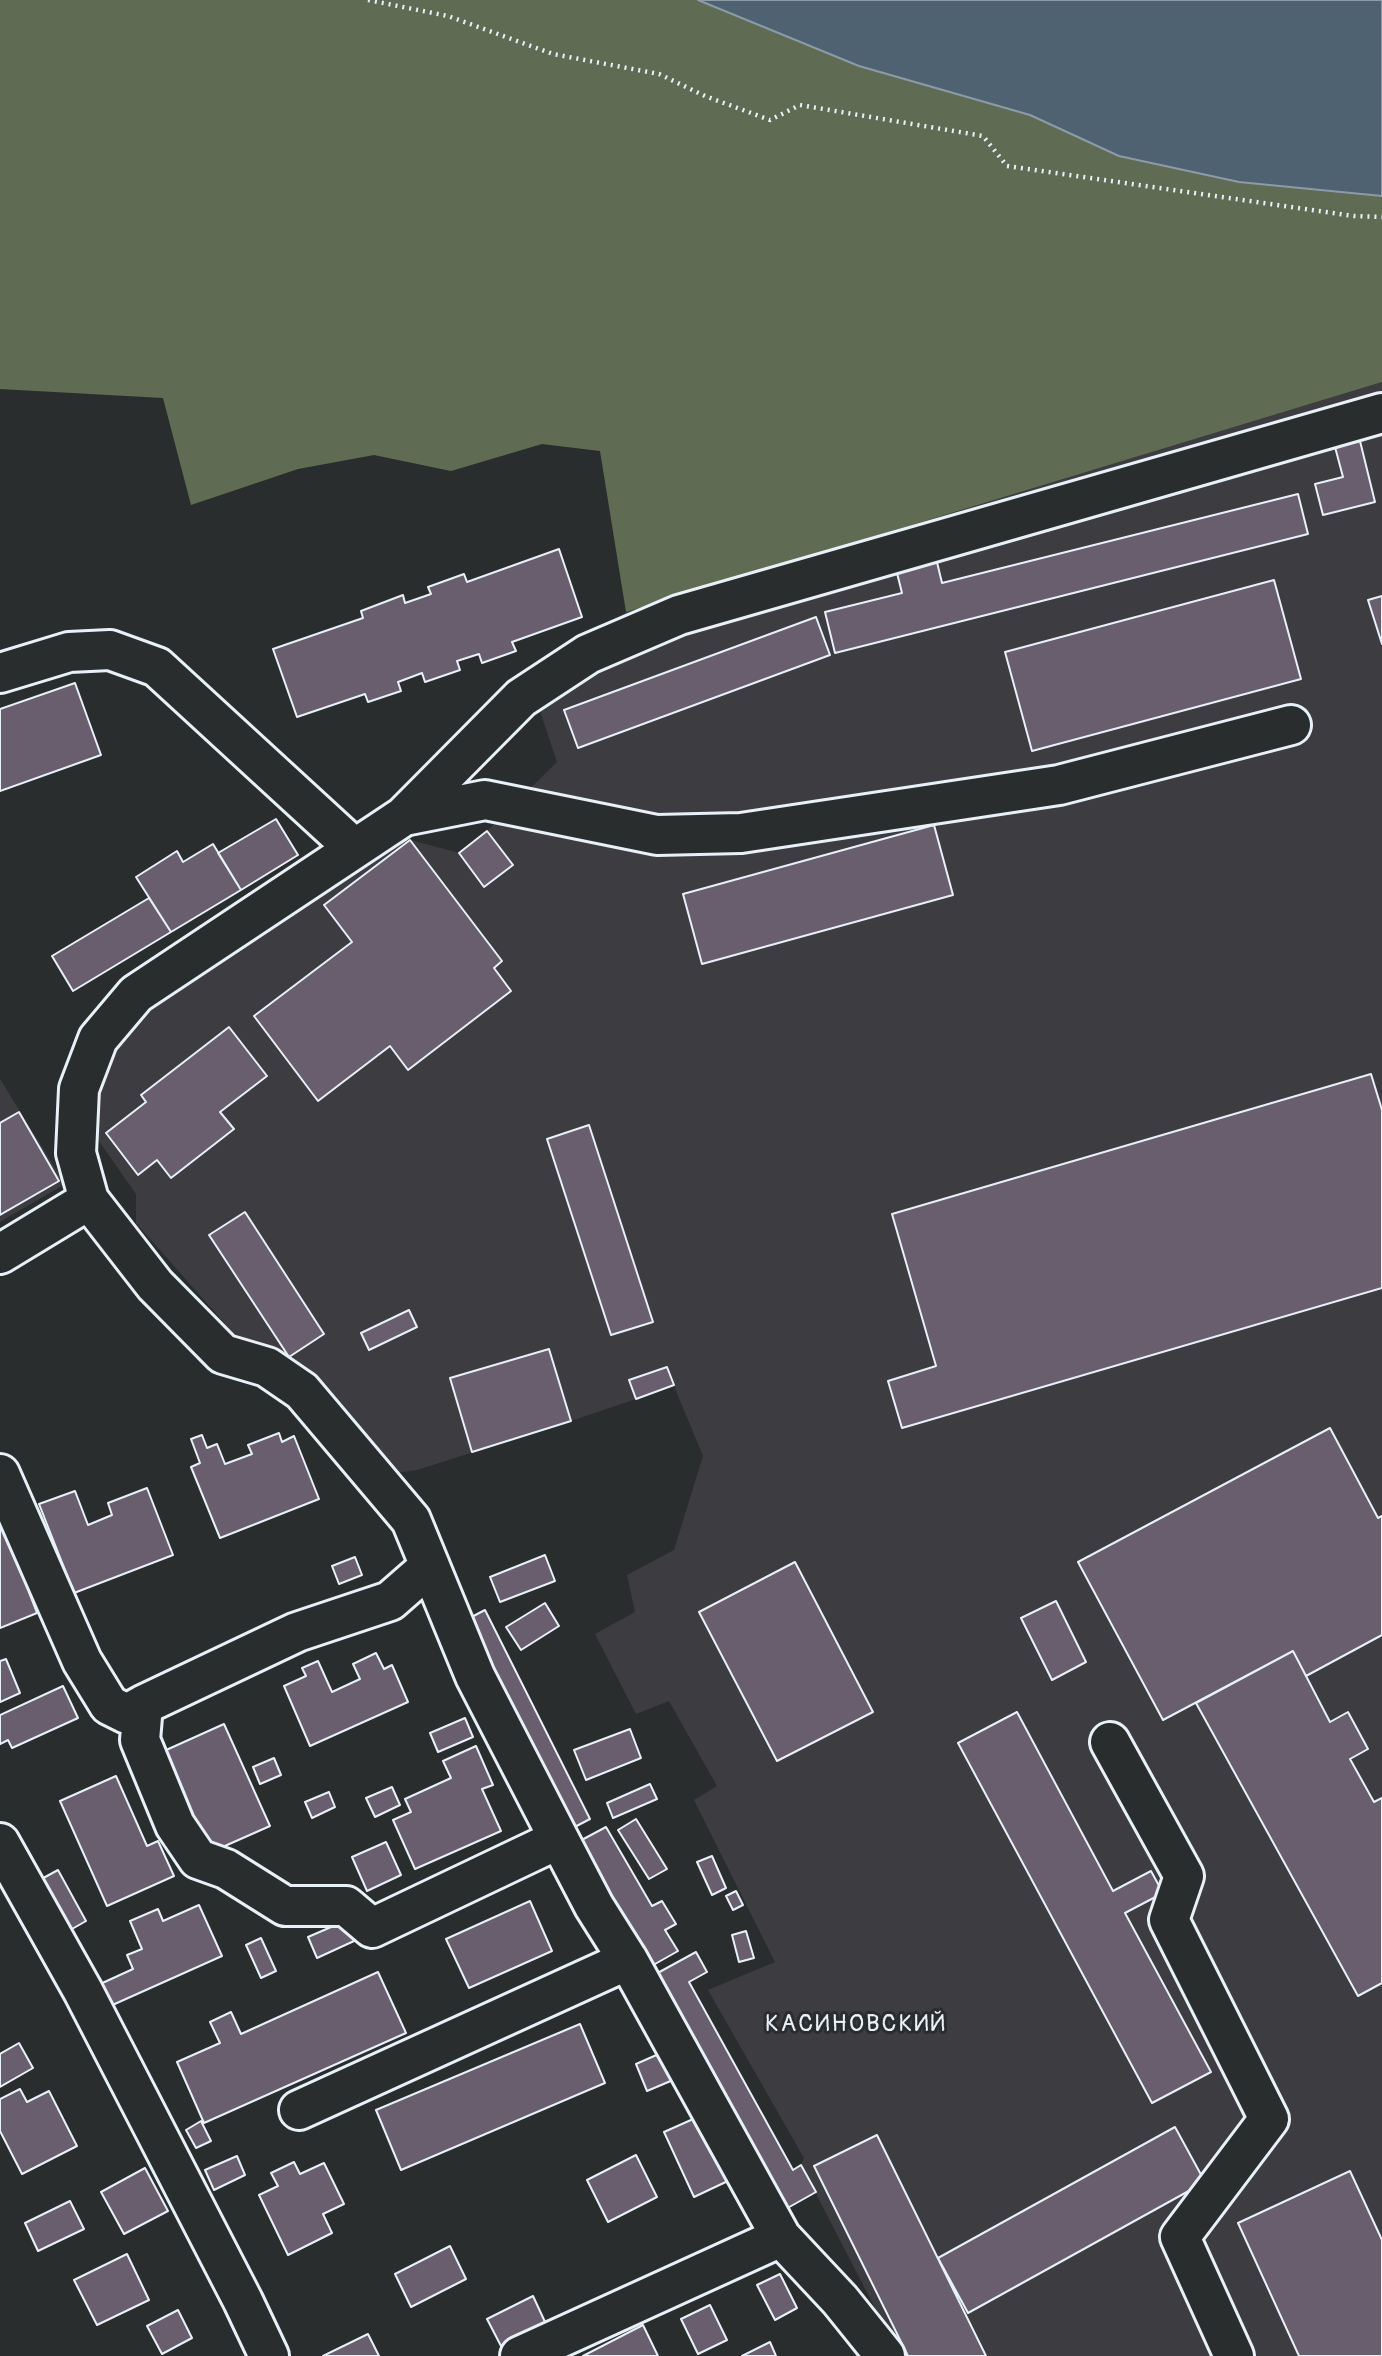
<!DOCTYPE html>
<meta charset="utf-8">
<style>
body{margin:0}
canvas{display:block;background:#2a2d2e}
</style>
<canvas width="1382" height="2356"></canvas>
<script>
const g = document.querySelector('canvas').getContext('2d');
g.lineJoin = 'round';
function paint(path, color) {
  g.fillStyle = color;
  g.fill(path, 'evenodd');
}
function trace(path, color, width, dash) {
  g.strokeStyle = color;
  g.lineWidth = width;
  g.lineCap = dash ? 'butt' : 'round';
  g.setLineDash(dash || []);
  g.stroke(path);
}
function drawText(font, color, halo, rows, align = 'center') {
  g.font = font + ' Pangolin,sans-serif';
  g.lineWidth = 6;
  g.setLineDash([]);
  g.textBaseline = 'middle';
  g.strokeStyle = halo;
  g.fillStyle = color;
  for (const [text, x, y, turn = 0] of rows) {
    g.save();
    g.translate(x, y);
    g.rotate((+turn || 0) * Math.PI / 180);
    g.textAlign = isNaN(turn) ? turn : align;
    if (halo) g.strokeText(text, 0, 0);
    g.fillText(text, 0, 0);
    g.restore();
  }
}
paint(new Path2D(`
 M1382,382V2356H900L801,2165L804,2158L708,1990L775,1962L694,1800L717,1786L669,1701L636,1714L595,1634L635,1612L627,1575L674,1550L703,1456L674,1386L571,1421L417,1470L389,1474L289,1357L234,1334L136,1223V1194L87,1124L111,1045L143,1006L392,835L459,853L487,831L557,762L530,681L626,612Z
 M0,1079L65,1184L0,1222Z`), '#3d3c41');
paint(new Path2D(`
 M0,0H698L859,66L1030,115L1119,156L1239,182L1382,196V382L626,612L600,451L542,444L451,471L374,455L298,469L191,505L163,398L0,389Z`), '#5f6c53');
const water = new Path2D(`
 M698,0H1382V196L1239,182L1119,156L1030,115L859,66Z`);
paint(water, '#4f6272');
trace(water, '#8c9ba8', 2);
const building = new Path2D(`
 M1360,441L1375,502L1323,515L1315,484L1343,477L1335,447Z
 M1298,494L1308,534L835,653L825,612L902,593L896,569L936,558L942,583Z
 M559,549L582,617L512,642L516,651L482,663L479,654L457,661L460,670L425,682L422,673L398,682L401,691L368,702L365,694L297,717L273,649L363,618L361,611L403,595L405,603L431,594L428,587L464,574L467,582Z
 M1274,580L1301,679L1032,751L1005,652Z
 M1382,596V644L1368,600Z
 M816,617L830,655L578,748L564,710Z
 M75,683L101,755L0,791V709Z
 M276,819L298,855L241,890L218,853Z
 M934,825L953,895L702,964L683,894Z
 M487,831L513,865L484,887L459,853Z
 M410,840L502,961L494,968L511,991L408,1070L390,1046L318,1101L254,1016L352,942L324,905Z
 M213,844L241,890L171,932L136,877L177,851L183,862Z
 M149,898L171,932L73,991L52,956Z
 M229,1027L267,1076L220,1112L234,1129L171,1178L157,1160L138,1175L106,1133L146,1102L141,1095Z
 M1371,1074L1382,1110V1288L902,1428L888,1381L936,1366L892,1214Z
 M19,1112L59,1181L0,1215V1123Z
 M589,1125L653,1322L611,1335L547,1139Z
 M245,1212L324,1334L289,1357L209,1235Z
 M409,1310L417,1327L369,1350L361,1333Z
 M549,1349L571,1421L472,1452L450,1378Z
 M667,1367L674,1385L636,1399L629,1380Z
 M1330,1428L1378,1518L1382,1516V1635L1306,1676L1293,1651L1163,1720L1078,1562Z
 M279,1433L282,1442L294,1436L319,1499L220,1538L191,1467L200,1463L191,1439L202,1435L207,1448L217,1444L225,1464L252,1454L248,1445Z
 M147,1488L173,1555L74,1593L39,1504L75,1491L88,1525L112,1515L108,1503Z
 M0,1521L10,1546L21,1542L39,1589L29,1592L37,1613L0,1628Z
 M545,1555L555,1581L500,1602L490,1577Z
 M355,1557L362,1575L339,1584L332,1566Z
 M795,1562L873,1712L777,1761L699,1612Z
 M1056,1601L1086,1662L1052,1680L1021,1618Z
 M545,1603L559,1626L521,1650L506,1627Z
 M485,1610L590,1819L567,1831L462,1622Z
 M1293,1651L1330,1722L1348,1712L1368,1749L1350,1759L1374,1802L1382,1798V1983L1358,1996L1196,1703Z
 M376,1653L384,1669L392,1665L408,1702L310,1746L284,1686L306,1676L302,1668L318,1661L332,1692L360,1679L353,1664Z
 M6,1659L20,1693L0,1702V1661Z
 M63,1686L78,1718L12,1748L8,1740L0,1744V1715Z
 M1017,1712L1113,1891L1151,1871L1163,1893L1125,1913L1211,2072L1152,2103L958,1743Z
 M465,1718L473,1737L438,1752L430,1733Z
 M224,1724L270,1826L209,1853L164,1751Z
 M630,1729L641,1758L586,1780L574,1750Z
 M476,1746L493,1785L482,1789L501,1831L415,1869L393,1820L411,1812L405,1799L451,1778L443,1761Z
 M274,1758L281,1775L260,1784L253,1767Z
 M116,1776L147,1846L158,1841L174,1876L107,1906L60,1801Z
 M650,1784L657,1799L613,1818L607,1803Z
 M392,1787L400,1805L375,1817L366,1798Z
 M329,1792L335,1807L312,1818L305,1802Z
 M636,1819L667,1869L649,1879L618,1830Z
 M606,1827L652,1906L662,1901L676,1924L665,1930L678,1951L648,1968L576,1843Z
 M386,1842L401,1875L367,1891L352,1857Z
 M712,1856L726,1888L712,1895L697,1862Z
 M58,1870L86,1921L65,1933L36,1882Z
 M736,1891L743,1905L733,1910L726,1896Z
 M530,1901L552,1951L469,1988L446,1939Z
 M199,1905L222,1956L108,2007L98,1985L133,1969L127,1955L142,1949L130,1921L158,1909L163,1921Z
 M345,1921L354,1941L317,1958L308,1937Z
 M746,1931L754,1958L739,1962L732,1935Z
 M261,1938L276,1971L261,1978L246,1945Z
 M696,1952L707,1972L689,1982L793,2170L801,2165L816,2192L784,2210L654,1975Z
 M378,1972L406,2033L204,2123L177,2062L220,2043L210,2022L231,2012L241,2034Z
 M580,2024L605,2083L401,2170L376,2110Z
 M19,2043L33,2068L0,2087V2054Z
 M661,2053L673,2080L647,2091L636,2064Z
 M20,2089L27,2102L49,2091L77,2146L22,2174L0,2131V2099Z
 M700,2116L730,2180L694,2197L664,2132Z
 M201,2121L211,2141L196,2148L186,2130Z
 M1175,2127L1205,2182L968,2313L938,2258Z
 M877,2135L986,2356H908L814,2166Z
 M636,2155L657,2197L608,2222L587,2180Z
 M237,2156L245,2175L214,2190L205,2170Z
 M294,2162L300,2174L324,2163L344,2204L323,2214L332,2233L288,2255L259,2195L278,2186L271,2173Z
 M145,2168L168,2211L124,2234L101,2192Z
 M1350,2171L1382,2240V2356H1299L1238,2223Z
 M70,2201L84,2229L38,2251L25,2223Z
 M450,2246L466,2279L411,2307L395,2274Z
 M127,2254L149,2300L97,2325L74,2280Z
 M780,2274L797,2308L775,2320L757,2285Z
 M533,2296L546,2324L501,2346L487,2319Z
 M710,2305L727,2340L698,2354L681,2319Z
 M178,2310L192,2338L162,2354L147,2326Z
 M643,2325L658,2356H583Z
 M368,2334L379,2356H323Z
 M770,2342L776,2356H742Z`);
paint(building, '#685e6e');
trace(building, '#e8f1f8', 2);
const minor = new Path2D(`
 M0,673L69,652L110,650L157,667L354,848
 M404,816L521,698L588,654L679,615L1382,413
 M89,1200L76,1153L79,1089L98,1039L136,994L404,816L485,800L657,835L741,833L1059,785L1291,725
 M0,1254L89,1200L155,1285L223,1354L267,1367L302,1391L411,1520L475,1676L559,1839L594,1906L628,1960L781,2237L840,2300L885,2356
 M0,1474L82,1661L109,1705L127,1714L143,1705
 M430,1566L390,1601L297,1632L143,1705L140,1740L175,1825L198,1859L226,1869L285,1906H346L372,1928L559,1839
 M1110,1742L1184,1876L1169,1920L1269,2119L1180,2237L1234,2356
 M0,1843L83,1991L243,2301L269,2356
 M299,2110L628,1960
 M520,2356L781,2237`);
trace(minor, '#e8f1f8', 44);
trace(new Path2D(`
 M368,0L448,16L553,54L659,74L705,96L770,120L800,105L983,136L1007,166L1354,216L1382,217`), '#e8f1f8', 4.5, [2, 5]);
trace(minor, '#2a2d2e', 38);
g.letterSpacing = '2px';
drawText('24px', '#e8f1f8', '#2a2d2e', [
 ["КАСИНОВСКИЙ",856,2025]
]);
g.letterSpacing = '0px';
</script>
